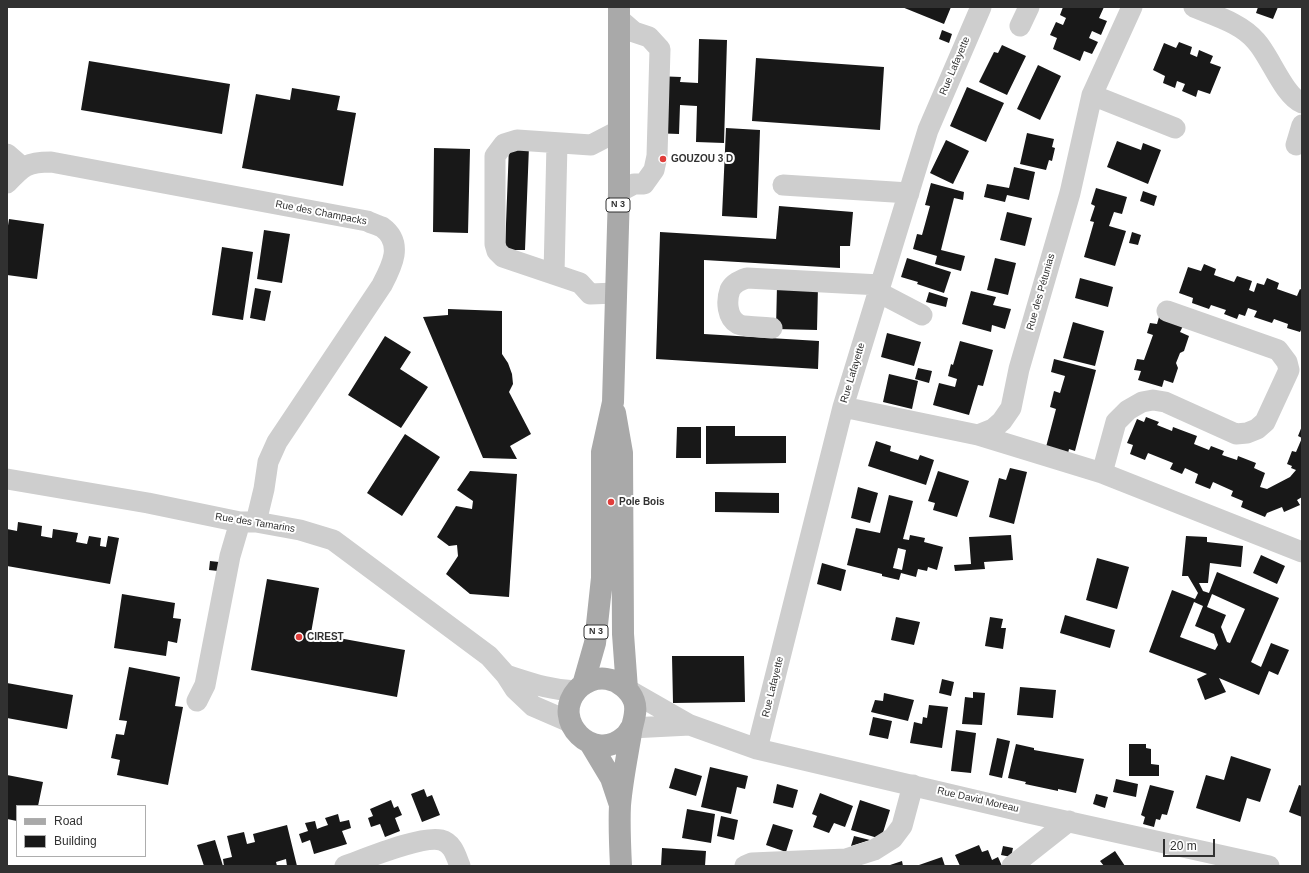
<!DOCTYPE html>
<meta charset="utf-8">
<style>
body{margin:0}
#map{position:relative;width:1309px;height:873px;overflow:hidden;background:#fff;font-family:Helvetica,sans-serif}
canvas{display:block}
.frame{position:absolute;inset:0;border:8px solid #313131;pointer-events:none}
.legend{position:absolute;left:16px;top:805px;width:130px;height:52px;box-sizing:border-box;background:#fff;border:1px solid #adadad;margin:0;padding:5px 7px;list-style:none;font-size:12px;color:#313131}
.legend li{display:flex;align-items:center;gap:8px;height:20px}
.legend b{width:20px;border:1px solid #adadad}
.scale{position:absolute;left:1163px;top:839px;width:52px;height:18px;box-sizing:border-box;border:2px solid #313131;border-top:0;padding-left:5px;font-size:12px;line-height:14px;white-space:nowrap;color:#313131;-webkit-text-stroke:3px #fff;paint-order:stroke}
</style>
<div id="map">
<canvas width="1309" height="873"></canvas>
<div class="frame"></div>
<ul class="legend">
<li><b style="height:5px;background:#a9a9a9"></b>Road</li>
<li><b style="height:11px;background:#181818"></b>Building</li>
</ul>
<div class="scale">20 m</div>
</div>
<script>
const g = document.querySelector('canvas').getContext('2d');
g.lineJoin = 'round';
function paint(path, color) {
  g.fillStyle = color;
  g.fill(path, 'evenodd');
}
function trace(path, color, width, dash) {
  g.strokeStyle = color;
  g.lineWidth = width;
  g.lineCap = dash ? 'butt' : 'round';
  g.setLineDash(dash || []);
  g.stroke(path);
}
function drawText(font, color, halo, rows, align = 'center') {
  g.font = font + ' Helvetica,sans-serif';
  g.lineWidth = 4;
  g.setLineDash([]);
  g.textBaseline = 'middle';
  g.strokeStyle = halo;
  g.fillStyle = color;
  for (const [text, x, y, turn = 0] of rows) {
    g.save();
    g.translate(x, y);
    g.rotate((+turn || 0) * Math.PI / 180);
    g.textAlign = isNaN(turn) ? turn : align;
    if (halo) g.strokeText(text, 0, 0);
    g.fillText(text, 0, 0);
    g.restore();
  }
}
paint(new Path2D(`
 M902,7H951L944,24Z
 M1063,7H1104L1099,18L1107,21L1101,35L1092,31L1089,38L1098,42L1092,54L1084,51L1080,61L1053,49L1057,38L1050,35L1056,22L1063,25L1066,18L1060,15Z
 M1258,7H1278L1273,19L1256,13Z
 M942,30L952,34L949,43L939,39Z
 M699,39L727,40L724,143L696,142L697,106L680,105L679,134L652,133L655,76L681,77L680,82L698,83Z
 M1179,42L1192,47L1190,54L1197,57L1199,50L1213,56L1210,63L1221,67L1210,94L1198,90L1196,97L1182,91L1185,84L1177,81L1175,88L1163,83L1165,76L1153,70L1164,43L1176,48Z
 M1002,45L1026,56L1007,95L979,82L994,52L998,53Z
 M756,58L884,67L880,130L752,121Z
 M89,61L230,84L222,134L81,110Z
 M1038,65L1061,76L1040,120L1017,109Z
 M967,87L1004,103L986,142L950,126Z
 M292,88L340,96L337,110L356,113L343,186L242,168L256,94L290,100Z
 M726,128L760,130L757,218L722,216Z
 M1027,133L1054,139L1052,147L1055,148L1052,161L1049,160L1046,170L1020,164Z
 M946,140L969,151L953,184L930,173Z
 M1117,141L1141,150L1143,143L1161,150L1148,184L1107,167Z
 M509,146H529L525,250H505Z
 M434,148L470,149L468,233L433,232Z
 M1014,167L1035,172L1029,200L1007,195L1005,202L984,197L987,184L1009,188Z
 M931,183L964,192L963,200L954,198L941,250L965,256L961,271L935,264L937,256L913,249L917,234L922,235L930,206L925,205Z
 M1096,188L1127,197L1122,214L1114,212L1109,226L1126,231L1115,266L1084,257L1094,222L1090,221L1095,206L1091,204Z
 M1143,191L1157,196L1154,206L1140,201Z
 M779,206L853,212L850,246H840V268L704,260V334L819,341L818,369L656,359L660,232L776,239Z
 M1007,212L1032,218L1025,246L1000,240Z
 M9,219L44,224L37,279L7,275V232Z
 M264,230L290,234L282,283L257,279Z
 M1132,232L1141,235L1138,245L1129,243Z
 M222,247L253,252L243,320L212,315Z
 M907,258L951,272L944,293L917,284L918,282L901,277Z
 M995,258L1016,263L1008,295L987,290Z
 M1204,264L1216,269L1214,275L1234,282L1237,276L1252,281L1249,290L1254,292L1257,283L1264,285L1267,278L1279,283L1277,289L1297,296L1300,289L1302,290V328L1300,332L1287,328L1288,324L1274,319L1272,323L1254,317L1257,311L1248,308L1245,316L1239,314L1237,319L1224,314L1226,310L1211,305L1209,309L1192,303L1193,298L1179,293L1188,267L1201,271Z
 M1080,278L1113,287L1108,307L1075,298Z
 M777,285L818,286L817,330L776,329Z
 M255,288L271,291L265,321L250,318Z
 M971,291L996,297L993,305L1011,309L1005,329L992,325L991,332L962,324Z
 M929,292L948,298L946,307L926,302Z
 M448,309L502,311V354L508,363L512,374L513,384L509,392L531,434L510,446L517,459L483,458L423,317L448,315Z
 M1159,317L1184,324L1180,332L1189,336L1184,351L1180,353L1176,363L1178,368L1173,383L1164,380L1162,387L1138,380L1141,371L1134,370L1137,359L1144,360L1153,335L1147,333L1150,323L1157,324Z
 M1073,322L1104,331L1095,366L1063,358Z
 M887,333L921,342L914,366L881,357Z
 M385,336L411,352L400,369L428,387L401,428L348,395Z
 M960,341L993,350L983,386L978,385L969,415L933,405L939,383L955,387L957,379L948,376L951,364L953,365Z
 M1054,359L1096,370L1075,451L1069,449L1067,458L1046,447L1056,409L1050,407L1054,391L1060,393L1065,376L1051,372Z
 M918,368L932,371L929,383L915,379Z
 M889,374L918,381L912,409L883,402Z
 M1146,417L1159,422L1157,425L1172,431L1173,427L1197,436L1194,444L1209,450L1211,446L1224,451L1222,455L1237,460L1238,456L1256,463L1254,468L1265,473L1260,487L1267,489L1290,477L1296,470L1291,468L1292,466L1287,464L1292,451L1296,452L1302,438L1298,436L1302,426V497L1297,500L1300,505L1284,512L1282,507L1267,513L1265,517L1241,507L1243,501L1231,496L1233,491L1213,482L1210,489L1195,483L1198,474L1185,468L1182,474L1170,469L1173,463L1148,453L1145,460L1130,454L1133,445L1127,443L1137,419L1144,422Z
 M706,426H735V436H786V463L706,464Z
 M677,427H701V458H676Z
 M405,434L440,457L402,516L367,493Z
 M876,441L891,446L890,451L918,460L920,455L934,460L926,485L868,466Z
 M1010,468L1027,472L1014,524L989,517L999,478L1006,480Z
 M470,471L517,474L509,597L470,594L446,574L458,556L457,545L449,546L437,537L456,506L472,509L473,501L457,490Z
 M938,471L969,481L957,517L933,510L935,503L928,501Z
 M858,487L878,493L870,523L851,518Z
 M715,492L779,493V513L715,512Z
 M889,495L913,501L903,539L909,540L910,535L925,538L924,542L943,547L937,570L928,567L927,571L918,569L916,577L901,573L899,580L882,576V574L847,565L856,528L880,533ZM898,548L906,550L902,570L893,568Z
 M18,522L42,526L41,536L52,538L53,529L78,533L76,542L87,544L89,536L101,538L100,546L106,547L108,536L119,538L110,584L7,566V529L17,531Z
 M1011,535L1013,560L984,562L985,569L955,571L954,565L971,564L969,537Z
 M1186,536L1207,537V542L1243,546L1241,567L1210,563L1208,583H1199L1203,591L1209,593L1217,572L1279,598L1251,662L1261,667L1271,643L1289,650L1278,675L1269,671L1259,695L1219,678L1226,692L1205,700L1197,679L1207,674L1149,652L1172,590L1195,599L1198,593L1188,576H1182ZM1212,594L1245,609L1230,643L1227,642L1221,627L1226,615L1207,607ZM1194,602L1203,606L1195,626L1214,634L1218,645L1215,650L1180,637Z
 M1261,555L1285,566L1277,584L1253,573Z
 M1097,558L1129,567L1117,609L1086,600Z
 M210,561L219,562L218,571L209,570Z
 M822,563L846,570L841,591L817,584Z
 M267,579L319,588L311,633L405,650L397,697L251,670Z
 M122,594L175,603L173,618L181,619L177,643L168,641L166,656L114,648Z
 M1065,615L1115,630L1110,648L1060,633Z
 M896,617L920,622L914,645L891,640Z
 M990,617L1003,619L1001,628H1006L1003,649L985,646Z
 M672,656H744L745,702L673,703Z
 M129,667L180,677L175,706L183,707L168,785L117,775L120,760L111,758L116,734L124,735L127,721L119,720Z
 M942,679L954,682L951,696L939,693Z
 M7,683L73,695L67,729L7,718Z
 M1020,687L1056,690L1053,718L1017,715Z
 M973,692L985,693L982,725L962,724L965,697L973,698Z
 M884,693L914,700L908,721L871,712L875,700L883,701Z
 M929,705L948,707L942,748L910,743L914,722L922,724L923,717L927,718Z
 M873,717L892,721L888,739L869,735Z
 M956,730L976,733L971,773L951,771Z
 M997,738L1010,741L1002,778L989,775Z
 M1016,744L1034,748V750L1084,759L1076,793L1058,789V791L1025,784L1026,782L1008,778Z
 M1129,744H1146V748L1151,749V764L1159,765V776H1129Z
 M1231,756L1271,769L1260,802L1247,798L1240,822L1196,808L1206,775L1224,780Z
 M710,767L748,776L745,789L737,787L731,814L701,807Z
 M675,768L702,776L696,796L669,788Z
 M7,775L43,782L38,806H17V821L7,819Z
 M1116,779L1138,784L1136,797L1113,792Z
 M777,784L798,790L793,808L773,803Z
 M1150,785L1174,791L1167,815L1162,814L1160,820L1156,819L1154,827L1143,824L1145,817L1141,815Z
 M1299,785L1302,786V817L1289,812Z
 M424,789L427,797L432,795L440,815L422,822L411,794Z
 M820,793L853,806L845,827L834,823L829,833L813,827L817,816L812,814Z
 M1096,794L1108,797L1105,808L1093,804Z
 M391,800L394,808L398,806L402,815L395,818L400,831L385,837L380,824L371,827L368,818L373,816L370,809Z
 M860,800L890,810L881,839L851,830Z
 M687,809L715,814L711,843L682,838Z
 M338,814L340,822L349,820L351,828L342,831L347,844L314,854L310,840L302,843L299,834L308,831L305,823L315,821L317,829L322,827L328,825L325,818Z
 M721,816L738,820L734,840L717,836Z
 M773,824L793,830L786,852L766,845Z
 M287,825L297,866H287L286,859L276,862L277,866H224L223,859L232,857L227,836L244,832L247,844L255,842L253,834Z
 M854,836L870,840L851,846Z
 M215,840L223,866H204L197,845Z
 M979,845L982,852L988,850L992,860L998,857L1002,866H960L955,855Z
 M1003,846L1013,848L1011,857L1001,855Z
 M662,848L706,851L705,866H661Z
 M1115,851L1125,866H1104L1100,861Z
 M942,857L945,866H920L919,865Z
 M902,861L903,866H887Z`), '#181818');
trace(new Path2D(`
 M1194,7C1215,16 1241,23 1256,41C1270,56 1284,96 1302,103
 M1020,26L1029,7
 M1092,95L1175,128
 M1296,145L1302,125
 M7,154L22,167
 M7,183C23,166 27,162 51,162L367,221C371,223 377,225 382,227C404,243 392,266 382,285L277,442L268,462L264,489L256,522
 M783,185L909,193
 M619,192L634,184H644L654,170L657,156L660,49L649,37L634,32L619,19
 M554,274L557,143
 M878,292L922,315
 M616,293L590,294L580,283L503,257L497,251L495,244V156L504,144L517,140L591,145L618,131
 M772,328C765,327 743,327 738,324C727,318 726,301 730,290C733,283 741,280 747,278L880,285
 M843,407L978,435L993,429L1002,421L1011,408L1019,369L1070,193L1092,95L1132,7
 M978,435L1102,473L1302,552
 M1102,473L1116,422L1128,410L1142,402L1153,400L1165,402L1236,434L1247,433L1257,429L1265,422L1289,370L1287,362L1278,350L1167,311
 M7,479L148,503L240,522H256L300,530L333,540L489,656L506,675L515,689L533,706L570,722
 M506,675C531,683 550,690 576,691
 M627,689L690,725L757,749L1029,813L1269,866
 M197,701L205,685L230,556L240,522
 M631,728L690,725
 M757,749L843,407L928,130L981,7
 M345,866C365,859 422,835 441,840C453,843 456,856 460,866
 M745,866L752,863L846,859L874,850L893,838L902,826L913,785
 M1012,866L1069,821`), '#cecece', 21);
trace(new Path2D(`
 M615,413L622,453L623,634L627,689
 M583,685L595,643L602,578V452L613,402L619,192V7
 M590,743L611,778L619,802
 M621,866C620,846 619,825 620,805C622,781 627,757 631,733C632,723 638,712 634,701C630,690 619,681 607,679C596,677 584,682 577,690C550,721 594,764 624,737C627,735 629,731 631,728`), '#a9a9a9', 22);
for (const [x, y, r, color] of [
 [663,159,4,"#e03e3b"],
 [611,502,4,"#e03e3b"],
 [299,637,4,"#e03e3b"]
]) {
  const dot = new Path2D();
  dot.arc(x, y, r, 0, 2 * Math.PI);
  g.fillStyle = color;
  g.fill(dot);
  trace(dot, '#fff', 1.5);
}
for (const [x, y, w] of [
 [618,205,24],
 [596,632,24]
]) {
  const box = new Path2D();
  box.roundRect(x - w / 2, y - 7, w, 14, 3);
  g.fillStyle = '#fff';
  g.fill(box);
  trace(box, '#313131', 1);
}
drawText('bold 9px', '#313131', null, [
 ["N 3",618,205],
 ["N 3",596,632]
]);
drawText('10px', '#313131', '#fff', [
 ["Rue Lafayette",955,66,-67],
 ["Rue des Champacks",321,213,11],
 ["Rue des Pétunias",1041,292,-74],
 ["Rue Lafayette",853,373,-73],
 ["Rue des Tamarins",255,523,9],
 ["Rue Lafayette",773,687,-76],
 ["Rue David Moreau",978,800,13]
]);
drawText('bold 10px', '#313131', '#fff', [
 ["GOUZOU 3 D",671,159],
 ["Pole Bois",619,502],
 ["CIREST",307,637]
], 'left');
</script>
